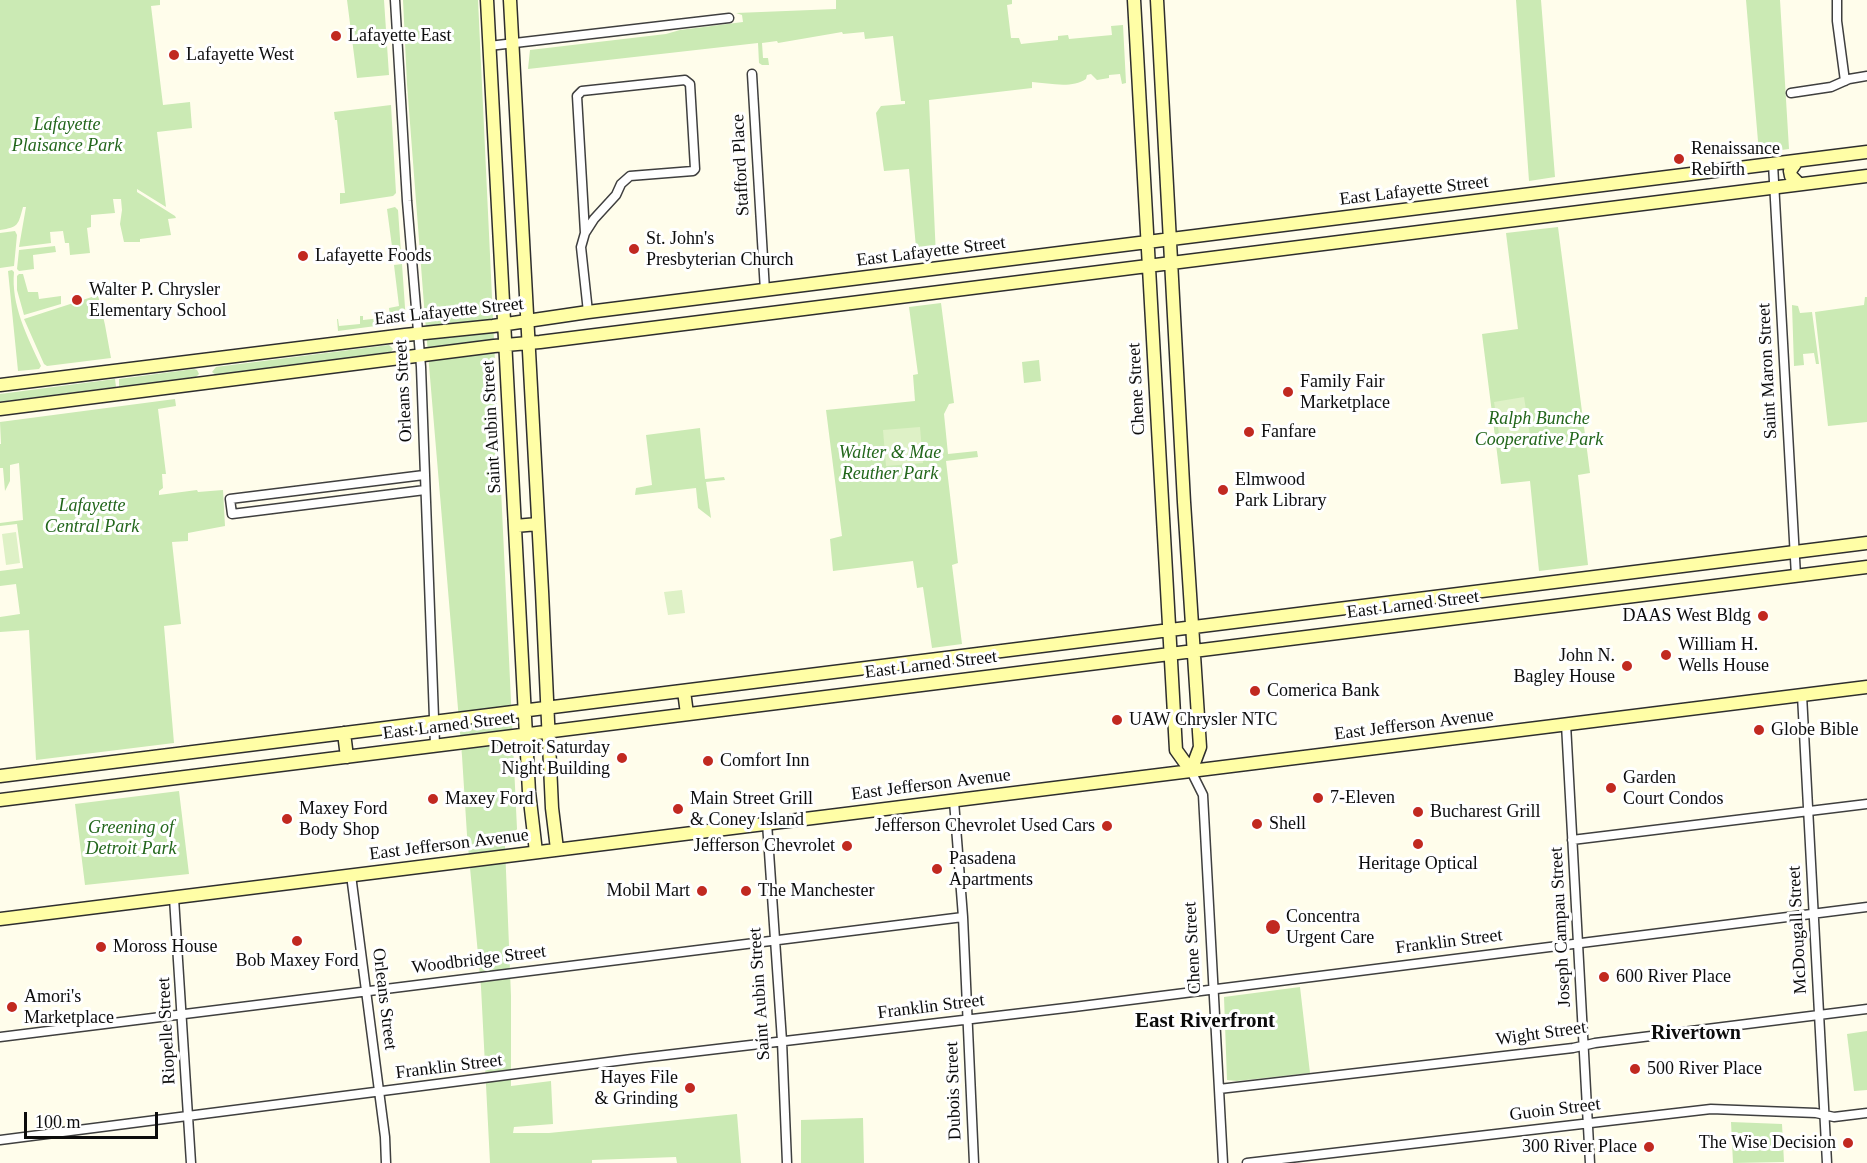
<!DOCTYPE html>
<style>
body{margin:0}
#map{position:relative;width:1867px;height:1163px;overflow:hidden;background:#fffdeb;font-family:Georgia,serif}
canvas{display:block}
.scale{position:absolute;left:24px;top:1112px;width:134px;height:27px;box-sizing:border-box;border:3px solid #0c0c0c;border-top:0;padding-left:8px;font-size:18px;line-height:21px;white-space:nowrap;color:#0c0c0c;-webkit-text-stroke:4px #fff;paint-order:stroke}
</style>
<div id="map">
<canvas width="1867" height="1163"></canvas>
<div class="scale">100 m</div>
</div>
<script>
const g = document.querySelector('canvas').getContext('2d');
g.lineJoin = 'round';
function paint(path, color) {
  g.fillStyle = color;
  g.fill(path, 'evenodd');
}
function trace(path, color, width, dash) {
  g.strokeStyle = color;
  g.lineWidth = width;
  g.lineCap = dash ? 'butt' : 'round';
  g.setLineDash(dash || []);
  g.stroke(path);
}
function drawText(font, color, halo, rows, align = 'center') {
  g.font = font + ' Georgia,serif';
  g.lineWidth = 6;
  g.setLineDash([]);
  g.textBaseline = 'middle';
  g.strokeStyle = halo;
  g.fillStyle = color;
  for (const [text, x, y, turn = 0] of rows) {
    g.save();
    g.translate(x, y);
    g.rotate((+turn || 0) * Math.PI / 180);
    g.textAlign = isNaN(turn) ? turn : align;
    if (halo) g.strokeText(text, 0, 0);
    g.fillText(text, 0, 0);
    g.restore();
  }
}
paint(new Path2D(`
 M0,0H160V5L151,6L163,105L190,102L192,128L157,132L166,207L137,189V192L175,216L176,218L168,219L171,235L140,239V242H124L120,224L122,210L121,199H113L115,213L91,215V227L87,228L90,253L70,255L69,243H65L63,231L50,232L51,243L19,247L26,207H23C18,225 19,227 0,230Z
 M347,0H384L389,75L357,78Z
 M403,0H478L517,829L505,846L511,996V1086L551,1081L553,1124L514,1127L513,1133H549L737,1114L741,1163H677L676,1157L592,1160V1163H490L481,987L467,835L462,756L425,318L407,84Z
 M836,0H1012V4L1007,5L1011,38H1019L1021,44L1058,40V36L1068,35L1069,39L1112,35L1111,26L1123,25L1126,83L1122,84L1120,74L1109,75V78L1097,80L1091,74L1087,75L1086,79C1071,89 1049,83 1032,82V88L929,100L936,257L917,259L909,169L884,171L876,113L881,106L905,104V101H901L893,36L865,39L864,32L843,34L842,32L778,43L777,41L762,43L763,58H768L769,65H762L759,63L758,43L528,69L530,50L666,34L680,30L743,22L742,15L736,13L836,9Z
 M1516,0H1541L1555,177L1529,181Z
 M1746,0H1780L1789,149L1759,153Z
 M391,105L396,193L393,196L340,204V193H345L337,120H335L334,112Z
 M395,207L398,210L401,253L393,254L387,209Z
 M1558,227L1590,473L1578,475L1588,565L1539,571L1530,481L1501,484L1482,334L1518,329L1506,233Z
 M15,231L17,235L14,266L0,268V233Z
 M55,246L56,252L33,255L34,269L19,271L17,269L19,250Z
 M402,264L406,322L338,331L337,319H338L339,326L360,324V316H363V320L390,317L389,308L399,306L394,265Z
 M12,270L14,272C11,305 27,336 41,366L39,369L18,371L8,271Z
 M19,274H23L28,292H38L39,299L61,296V304L24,315L17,290V276Z
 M98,295L105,325L111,358L47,366L44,364L24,319Z
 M1865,297H1867V422L1828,426L1815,312L1864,305Z
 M941,303L954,403L949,404L944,414L948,454L977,451L978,457L946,461L958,563L952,565L962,644L932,648L923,587L917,588L913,561L833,571L830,539L842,536L826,410L915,401L913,375L918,374L909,307Z
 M1792,305L1798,306L1800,313L1812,312L1819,364H1816L1814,353L1803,354L1804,365L1794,366Z
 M389,345L393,349L390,353L216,375L212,372L216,367Z
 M1039,360L1041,381L1024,383L1022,362Z
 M194,369L197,370L199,374L196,377L119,387V379Z
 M115,379L116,387L0,402V394Z
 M175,399L176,406L158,409L166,474H162L163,488L159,491V495L197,490L198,492L223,490L225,526L188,533V541L172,542L181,624L164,626L174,743L36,760L29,630L0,632V617L20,614L16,584L0,586V571L23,568L17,524L0,526V523L23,520L19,463L10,465V481L5,491L3,468H0V444H1L0,422Z
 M700,428L705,479L724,477L725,480L706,482L711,518L698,508L696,488L635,495L636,488L652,485L646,435Z
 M179,791L189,874L85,885L75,804Z
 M1300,987L1310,1073L1237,1081L1227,1080L1224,997Z
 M1867,1031V1090L1854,1091L1847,1034Z
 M863,1118L864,1163H801V1120Z
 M1731,1122L1782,1124L1784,1162L1733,1163Z`), '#cbeab4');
paint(new Path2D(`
 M1524,397L1530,435L1500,440L1494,402Z
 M920,427L923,463L886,466L883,430Z
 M16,532L20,563L6,565L2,534Z
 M682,590L685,613L668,615L664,592Z`), '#def1c6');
const street = new Path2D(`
 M395,0L407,201L421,367L435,745
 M1837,0V21L1845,81
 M489,46L729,18
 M752,74L765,291
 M1791,93L1831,87L1849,79L1867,76
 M1773,164L1796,576
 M585,233L577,96L582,91L685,80L690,84L695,169L693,171L630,176L621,184L616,195L594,219L585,233L581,247L588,312
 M424,475L230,499L232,514L425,490
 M1802,695L1827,1163
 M1566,724L1590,1163
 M1191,771L1203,795L1223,1163
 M954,801L963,917L974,1163
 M767,823L782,1041L787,1163
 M1572,840L1867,804
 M351,875L385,1137L386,1163
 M174,898L191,1163
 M0,1037L963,917
 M1219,1089L1573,1048L1595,1043L1867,1009
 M0,1140L632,1059L1074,1007L1867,907
 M1247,1163L1711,1109L1816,1113L1834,1117L1867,1113`);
const secondary = new Path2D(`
 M487,0L529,792L536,852
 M510,0L542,591L552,808L557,849
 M1134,0L1176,750L1191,771
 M1157,0L1184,502L1200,747L1191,771
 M1797,161L1790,171L1791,176L1799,184
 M0,385L405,335L493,326L588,312L1867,152
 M0,409L494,346L540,342L1867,176
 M515,526L538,524
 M684,691L687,714
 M344,733L347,757
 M0,776L1867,543
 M0,800L1867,567
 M0,919L1867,687`);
trace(street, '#3f3f3f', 11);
trace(secondary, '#2e2e2e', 15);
trace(street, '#fff', 8);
trace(secondary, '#fffea6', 12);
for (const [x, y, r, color] of [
 [336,36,6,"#c12920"],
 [174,55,6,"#c12920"],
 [1679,159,6,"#c12920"],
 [634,249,6,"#c12920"],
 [303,256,6,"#c12920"],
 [77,300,6,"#c12920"],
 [1288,392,6,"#c12920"],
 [1249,432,6,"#c12920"],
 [1223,490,6,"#c12920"],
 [1763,616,6,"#c12920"],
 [1666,655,6,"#c12920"],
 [1627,666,6,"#c12920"],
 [1255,691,6,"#c12920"],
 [1117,720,6,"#c12920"],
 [1759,730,6,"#c12920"],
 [622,758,6,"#c12920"],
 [708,761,6,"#c12920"],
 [1611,788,6,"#c12920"],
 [1318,798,6,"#c12920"],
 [433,799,6,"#c12920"],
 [678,809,6,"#c12920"],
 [1418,812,6,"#c12920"],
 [287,819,6,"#c12920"],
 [1257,824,6,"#c12920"],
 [1107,826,6,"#c12920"],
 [1418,844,6,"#c12920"],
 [847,846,6,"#c12920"],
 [937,869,6,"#c12920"],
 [702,891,6,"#c12920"],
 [746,891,6,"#c12920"],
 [1273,927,8,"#c12920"],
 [297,941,6,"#c12920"],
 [101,947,6,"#c12920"],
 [1604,977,6,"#c12920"],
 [12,1007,6,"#c12920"],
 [1635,1069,6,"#c12920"],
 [690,1088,6,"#c12920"],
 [1848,1143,6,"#c12920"],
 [1649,1147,6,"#c12920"]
]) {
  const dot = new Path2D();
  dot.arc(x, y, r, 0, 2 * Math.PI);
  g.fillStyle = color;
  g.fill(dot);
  trace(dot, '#fff', 2);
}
drawText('18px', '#0c0c0c', '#fff', [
 ["Lafayette East",348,36],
 ["Lafayette West",186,55],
 ["Renaissance",1691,149],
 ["Rebirth",1691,170],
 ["St. John's",646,239],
 ["Presbyterian Church",646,260],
 ["Lafayette Foods",315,256],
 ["Walter P. Chrysler",89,290],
 ["Elementary School",89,311],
 ["Family Fair",1300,382],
 ["Marketplace",1300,403],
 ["Fanfare",1261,432],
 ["Elmwood",1235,480],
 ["Park Library",1235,501],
 ["DAAS West Bldg",1751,616,"right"],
 ["William H.",1678,645],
 ["Wells House",1678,666],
 ["John N.",1615,656,"right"],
 ["Bagley House",1615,677,"right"],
 ["Comerica Bank",1267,691],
 ["UAW Chrysler NTC",1129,720],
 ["Globe Bible",1771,730],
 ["Detroit Saturday",610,748,"right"],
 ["Night Building",610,769,"right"],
 ["Comfort Inn",720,761],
 ["Garden",1623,778],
 ["Court Condos",1623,799],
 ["7-Eleven",1330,798],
 ["Maxey Ford",445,799],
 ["Main Street Grill",690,799],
 ["& Coney Island",690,820],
 ["Maxey Ford",299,809],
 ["Body Shop",299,830],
 ["Bucharest Grill",1430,812],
 ["Shell",1269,824],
 ["Jefferson Chevrolet Used Cars",1095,826,"right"],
 ["Jefferson Chevrolet",835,846,"right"],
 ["Pasadena",949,859],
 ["Apartments",949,880],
 ["Heritage Optical",1418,864,"center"],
 ["Mobil Mart",690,891,"right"],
 ["The Manchester",758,891],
 ["Concentra",1286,917],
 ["Urgent Care",1286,938],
 ["Moross House",113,947],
 ["Bob Maxey Ford",297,961,"center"],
 ["600 River Place",1616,977],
 ["Amori's",24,997],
 ["Marketplace",24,1018],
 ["500 River Place",1647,1069],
 ["Hayes File",678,1078,"right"],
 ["& Grinding",678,1099,"right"],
 ["The Wise Decision",1836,1143,"right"],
 ["300 River Place",1637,1147,"right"]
], 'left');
drawText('italic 18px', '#22661b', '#fff', [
 ["Lafayette",67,125],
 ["Plaisance Park",67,146],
 ["Ralph Bunche",1539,419],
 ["Cooperative Park",1539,440],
 ["Walter & Mae",890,453],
 ["Reuther Park",890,474],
 ["Lafayette",92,506],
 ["Central Park",92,527],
 ["Greening of",131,828],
 ["Detroit Park",131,849]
]);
drawText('18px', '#0c0c0c', '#fff', [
 ["Stafford Place",741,165,-93],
 ["East Lafayette Street",1414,191,-7],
 ["East Lafayette Street",931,252,-7],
 ["East Lafayette Street",449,312,-6],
 ["Saint Maron Street",1768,371,-93],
 ["Chene Street",1137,389,-93],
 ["Orleans Street",404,391,-93],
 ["Saint Aubin Street",492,427,-93],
 ["East Larned Street",1413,605,-7],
 ["East Larned Street",931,665,-7],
 ["East Jefferson Avenue",1414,725,-7],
 ["East Larned Street",449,726,-7],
 ["East Jefferson Avenue",931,785,-7],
 ["East Jefferson Avenue",449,845,-7],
 ["Joseph Campau Street",1561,927,-93],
 ["McDougall Street",1798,930,-93],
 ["Franklin Street",1449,942,-7],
 ["Chene Street",1193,948,-93],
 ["Woodbridge Street",479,960,-7],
 ["Saint Aubin Street",760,994,-94],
 ["Orleans Street",384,999,83],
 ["Franklin Street",931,1007,-7],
 ["Riopelle Street",167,1031,-93],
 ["Wight Street",1541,1034,-8],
 ["Franklin Street",449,1067,-7],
 ["Dubois Street",954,1091,-92],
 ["Guoin Street",1555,1110,-7]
]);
drawText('bold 20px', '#0c0c0c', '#fff', [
 ["Rivertown",1696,1034]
]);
drawText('bold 21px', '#0c0c0c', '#fff', [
 ["East Riverfront",1205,1022]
]);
</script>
